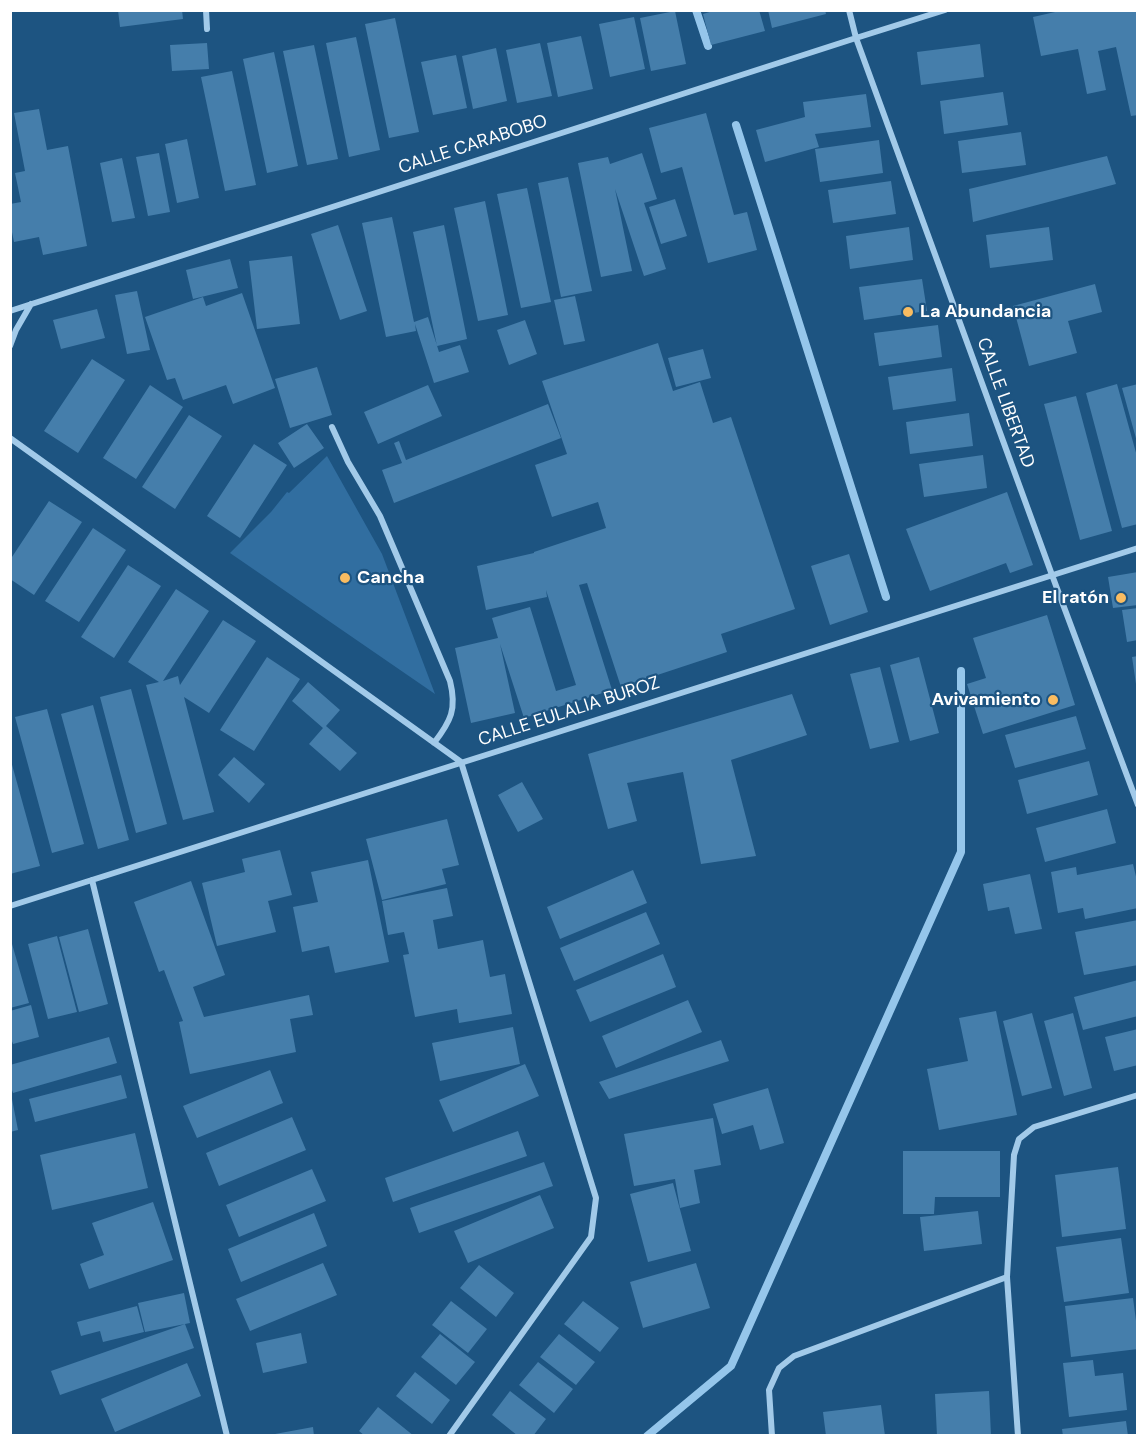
<!DOCTYPE html>
<meta charset="utf-8">
<style>
body{margin:0}
#map{position:relative;width:1148px;height:1446px;overflow:hidden;background:#1d5481;font-family:"DM Sans",sans-serif}
canvas{display:block}
.frame{position:absolute;inset:0;border:12px solid #fff;pointer-events:none}
</style>
<div id="map">
<canvas width="1148" height="1446"></canvas>
<div class="frame"></div>
</div>
<script>
const g = document.querySelector('canvas').getContext('2d');
g.lineJoin = 'round';
function paint(path, color) {
  g.fillStyle = color;
  g.fill(path, 'evenodd');
}
function trace(path, color, width, dash) {
  g.strokeStyle = color;
  g.lineWidth = width;
  g.lineCap = dash ? 'butt' : 'round';
  g.setLineDash(dash || []);
  g.stroke(path);
}
function drawText(font, color, halo, rows, align = 'center') {
  g.font = font + ' "DM Sans",sans-serif';
  g.lineWidth = 4.5;
  g.setLineDash([]);
  g.textBaseline = 'middle';
  g.strokeStyle = halo;
  g.fillStyle = color;
  for (const [text, x, y, turn = 0] of rows) {
    g.save();
    g.translate(x, y);
    g.rotate((+turn || 0) * Math.PI / 180);
    g.textAlign = isNaN(turn) ? turn : align;
    if (halo) g.strokeText(text, 0, 0);
    g.fillText(text, 0, 0);
    g.restore();
  }
}
paint(new Path2D(`
 M327,456L382,554L435,694L230,553L271,512L287,492L289,493Z`), '#316ea0');
trace(new Path2D(`
 M696,10L708,46
 M736,125L886,597
 M647,1436L731,1366L961,852V671`), '#95c6eb', 8);
paint(new Path2D(`
 M118,10H182L183,19L120,27Z
 M716,10H759L765,31L711,45L703,14Z
 M768,10H825L826,14L772,28Z
 M1064,10H1138V115L1131,116L1116,47L1098,51L1106,90L1087,94L1078,49L1041,56L1033,17Z
 M675,11L686,64L651,71L640,18Z
 M634,17L645,69L610,77L599,24Z
 M395,18L419,132L389,138L365,24Z
 M581,36L593,89L558,97L547,43Z
 M356,37L380,150L349,157L326,43Z
 M207,43L209,69L172,71L170,45Z
 M540,43L552,96L517,103L506,50Z
 M980,44L984,77L921,85L917,52Z
 M314,45L338,159L307,165L283,51Z
 M496,48L507,101L473,109L462,56Z
 M274,52L298,166L267,173L243,59Z
 M456,55L467,108L433,115L421,62Z
 M232,71L256,185L225,191L201,77Z
 M1003,92L1008,125L944,134L940,101Z
 M866,94L871,127L815,134L819,147L765,162L756,130L805,117L803,102Z
 M39,109L47,150L68,146L87,246L43,255L39,237L14,242L10,222V204L21,202L15,173L25,171L14,113Z
 M706,113L734,215L747,212L757,250L708,263L682,167L661,173L649,128Z
 M1021,132L1026,165L962,173L958,141Z
 M187,139L199,198L177,203L165,144Z
 M879,140L883,173L820,182L815,149Z
 M159,153L170,212L148,216L136,157Z
 M642,153L657,199L644,203L666,269L644,276L615,189L632,271L601,277L578,163L608,157L610,164Z
 M1107,156L1116,184L973,222L969,189Z
 M122,158L135,218L112,222L100,163Z
 M568,177L592,291L561,297L538,183Z
 M891,181L896,214L833,223L828,190Z
 M527,188L551,302L521,308L497,194Z
 M675,199L687,236L661,244L649,207Z
 M485,201L508,315L478,321L454,208Z
 M392,217L414,322L428,317L439,352L460,345L469,372L434,383L415,324L416,331L386,337L362,223Z
 M338,225L367,311L340,320L311,234Z
 M444,225L467,339L437,346L413,232Z
 M909,227L913,260L850,269L846,236Z
 M1049,227L1053,260L990,268L986,235Z
 M292,256L300,324L257,329L249,261Z
 M230,259L238,288L193,299L186,270Z
 M922,279L927,311L864,320L859,287Z
 M1095,284L1102,312L1068,321L1077,353L1029,366L1013,306Z
 M137,291L150,350L127,354L115,295Z
 M242,293L275,388L233,404L226,385L183,400L175,378L167,380L145,317L203,297L206,306Z
 M575,296L585,341L564,345L554,300Z
 M97,309L105,338L61,349L53,320Z
 M525,320L537,354L509,365L497,330Z
 M938,325L942,357L879,366L874,333Z
 M658,343L673,391L700,382L713,423L731,417L795,609L721,634L727,652L621,687L587,583L579,585L612,690L524,718L500,644L515,713L471,723L455,648L498,638L492,618L530,607L556,691L576,685L546,590L547,597L486,610L477,566L534,553V552L606,528L598,502L552,517L535,465L567,454L542,381Z
 M703,349L711,378L676,387L668,358Z
 M92,359L125,380L78,453L44,431Z
 M317,367L332,415L290,428L275,379Z
 M952,368L956,401L893,410L888,377Z
 M1117,384L1138,460V524L1122,528L1086,393Z
 M1138,384V442H1137L1122,388Z
 M150,385L183,407L136,479L103,458Z
 M428,385L442,416L378,444L364,412Z
 M1076,396L1112,531L1080,540L1044,404Z
 M548,404L561,438L394,503L382,470L402,463L394,443L399,441L406,460Z
 M969,413L973,446L910,454L906,422Z
 M189,415L222,436L175,509L142,487Z
 M307,424L324,448L294,468L278,443Z
 M254,444L287,465L240,538L207,516Z
 M983,455L987,488L924,497L919,464Z
 M1007,492L1033,565L1010,573L1006,563L930,591L906,529Z
 M49,501L82,522L34,595L10,579V560Z
 M93,528L126,550L79,622L45,601Z
 M849,554L868,612L830,625L811,566Z
 M128,565L161,586L114,658L81,637Z
 M1138,572V605L1113,608L1108,577Z
 M176,589L209,611L163,681L178,676L180,685L223,620L256,641L209,713L184,697L214,812L183,820L146,685L159,682L128,662Z
 M1138,608V640L1127,642L1122,610Z
 M1047,615L1075,705L983,734L967,684L986,678L973,638Z
 M1138,656V684H1136L1132,657Z
 M267,657L300,679L254,751L220,730Z
 M919,657L939,733L910,741L890,665Z
 M880,667L899,742L870,749L850,674Z
 M308,682L340,710L326,726L357,753L340,771L309,744L323,728L292,701Z
 M131,689L167,824L136,833L100,697Z
 M792,694L807,735L731,760L756,856L701,864L683,772L627,783L637,821L608,829L588,754Z
 M93,705L129,840L98,849L61,714Z
 M47,709L84,844L52,853L15,717Z
 M1076,716L1086,749L1015,768L1005,735Z
 M234,757L265,784L249,803L218,775Z
 M11,761L40,866L10,874V762Z
 M1089,761L1098,795L1027,814L1018,780Z
 M522,782L543,819L518,832L498,795Z
 M1107,809L1116,843L1045,862L1036,828Z
 M447,819L459,865L442,869L446,884L382,900L366,839Z
 M280,850L292,895L268,901L276,932L217,946L202,883L245,872L242,859Z
 M368,860L389,962L335,973L329,946L302,952L293,907L318,902L311,872Z
 M1133,864L1138,885V908L1085,919L1083,908L1058,913L1051,872L1076,867L1077,875Z
 M633,870L647,903L560,939L547,907Z
 M1030,874L1042,929L1015,934L1009,907L988,911L983,884Z
 M191,881L225,975L193,987L204,1017L309,995L313,1015L290,1019L296,1052L190,1074L179,1022L183,1021L164,970L159,972L134,902Z
 M447,888L453,916L433,920L438,949L483,940L490,977L505,974L512,1014L459,1023L457,1009L415,1017L403,955L409,954L404,932L388,935L382,901Z
 M646,912L660,944L574,981L560,948Z
 M1138,920V965L1084,975L1075,932Z
 M88,929L108,1004L79,1012L59,937Z
 M57,936L77,1012L48,1019L28,944Z
 M10,937L29,1003L10,1008Z
 M663,954L676,987L590,1022L576,990Z
 M1138,980V1016L1083,1030L1074,997Z
 M688,1000L702,1032L616,1068L602,1036Z
 M31,1005L39,1037L13,1044L10,1036V1011Z
 M996,1011L1017,1115L939,1130L927,1069L968,1061L959,1018Z
 M1032,1013L1052,1088L1022,1096L1003,1021Z
 M1073,1013L1092,1088L1064,1096L1044,1021Z
 M513,1027L520,1064L440,1081L432,1043Z
 M1138,1029V1065L1114,1071L1105,1037Z
 M109,1037L117,1063L13,1093L10,1084V1065Z
 M721,1040L729,1061L609,1099L599,1082Z
 M525,1064L539,1096L453,1132L439,1100Z
 M270,1070L283,1103L197,1138L183,1106Z
 M121,1075L127,1098L35,1122L29,1099Z
 M768,1088L784,1143L760,1150L753,1125L722,1134L713,1104Z
 M10,1099H12L18,1130L10,1132Z
 M292,1117L306,1150L219,1186L206,1153Z
 M713,1118L721,1165L694,1170L700,1203L680,1208L675,1179L634,1186L624,1134Z
 M518,1131L527,1156L393,1202L385,1178Z
 M135,1133L148,1188L52,1210L40,1155Z
 M903,1151H1000V1197H935L934,1214H903Z
 M544,1162L553,1186L419,1233L410,1208Z
 M1118,1167L1126,1229L1062,1237L1055,1175Z
 M312,1169L326,1201L239,1237L226,1205Z
 M673,1183L691,1251L648,1262L630,1194Z
 M540,1195L554,1228L468,1263L454,1231Z
 M153,1202L173,1260L89,1289L80,1264L104,1255L92,1223Z
 M978,1211L982,1244L924,1251L920,1217Z
 M314,1213L327,1246L241,1282L228,1249Z
 M1121,1238L1129,1293L1064,1302L1056,1247Z
 M323,1263L337,1295L250,1331L236,1299Z
 M696,1263L710,1308L643,1328L630,1282Z
 M479,1265L514,1293L496,1317L460,1288Z
 M184,1293L190,1323L145,1332L138,1303Z
 M1133,1298L1138,1336V1349L1071,1357L1065,1306Z
 M451,1301L487,1329L468,1353L432,1325Z
 M583,1301L619,1328L600,1352L564,1324Z
 M137,1306L144,1332L103,1342L100,1331L81,1336L77,1322Z
 M185,1324L194,1348L60,1395L51,1371Z
 M301,1333L307,1363L263,1373L256,1343Z
 M440,1334L475,1362L456,1385L421,1357Z
 M559,1334L595,1362L576,1385L540,1357Z
 M1093,1360L1095,1376L1123,1373L1127,1410L1069,1417L1063,1363Z
 M538,1362L573,1389L554,1413L519,1385Z
 M187,1363L201,1396L115,1432L101,1399Z
 M415,1372L450,1400L432,1424L396,1396Z
 M510,1391L546,1419L533,1436H518L492,1415Z
 M989,1391L991,1436H937L935,1394Z
 M881,1405L885,1436H826L823,1412Z
 M378,1407L414,1436H365L359,1431Z
 M1126,1421L1128,1436H1063L1062,1429Z
 M313,1427L314,1436H275V1434Z`), '#457eab');
trace(new Path2D(`
 M206,10L207,29
 M849,10L856,38L1052,575L1138,805
 M10,311L856,38L945,10
 M10,346L16,330L31,304
 M332,427L348,462L380,516L450,681C457,709 451,721 434,743
 M10,438L461,762L596,1198L591,1237L449,1436
 M92,880L227,1436
 M10,906L1138,548
 M772,1436L769,1390L779,1368L794,1356L1007,1277
 M1018,1436L1007,1277L1014,1155L1019,1139L1034,1127L1138,1095`), '#a2cae9', 6);
for (const [x, y, r, color] of [
 [908,312,6,"#f9bc61"],
 [345,578,6,"#f9bc61"],
 [1121,598,6,"#f9bc61"],
 [1053,700,6,"#f9bc61"]
]) {
  const dot = new Path2D();
  dot.arc(x, y, r, 0, 2 * Math.PI);
  g.fillStyle = color;
  g.fill(dot);
  trace(dot, '#1d5481', 2);
}
drawText('18px', '#fff', '#1d5481', [
 ["CALLE CARABOBO",473,145,-18],
 ["CALLE LIBERTAD",1005,403,70],
 ["CALLE EULALIA BUROZ",569,712,-18]
]);
drawText('bold 18px', '#fff', '#1d5481', [
 ["La Abundancia",920,312],
 ["Cancha",357,578],
 ["El ratón",1109,598,"right"],
 ["Avivamiento",1041,700,"right"]
], 'left');
</script>
